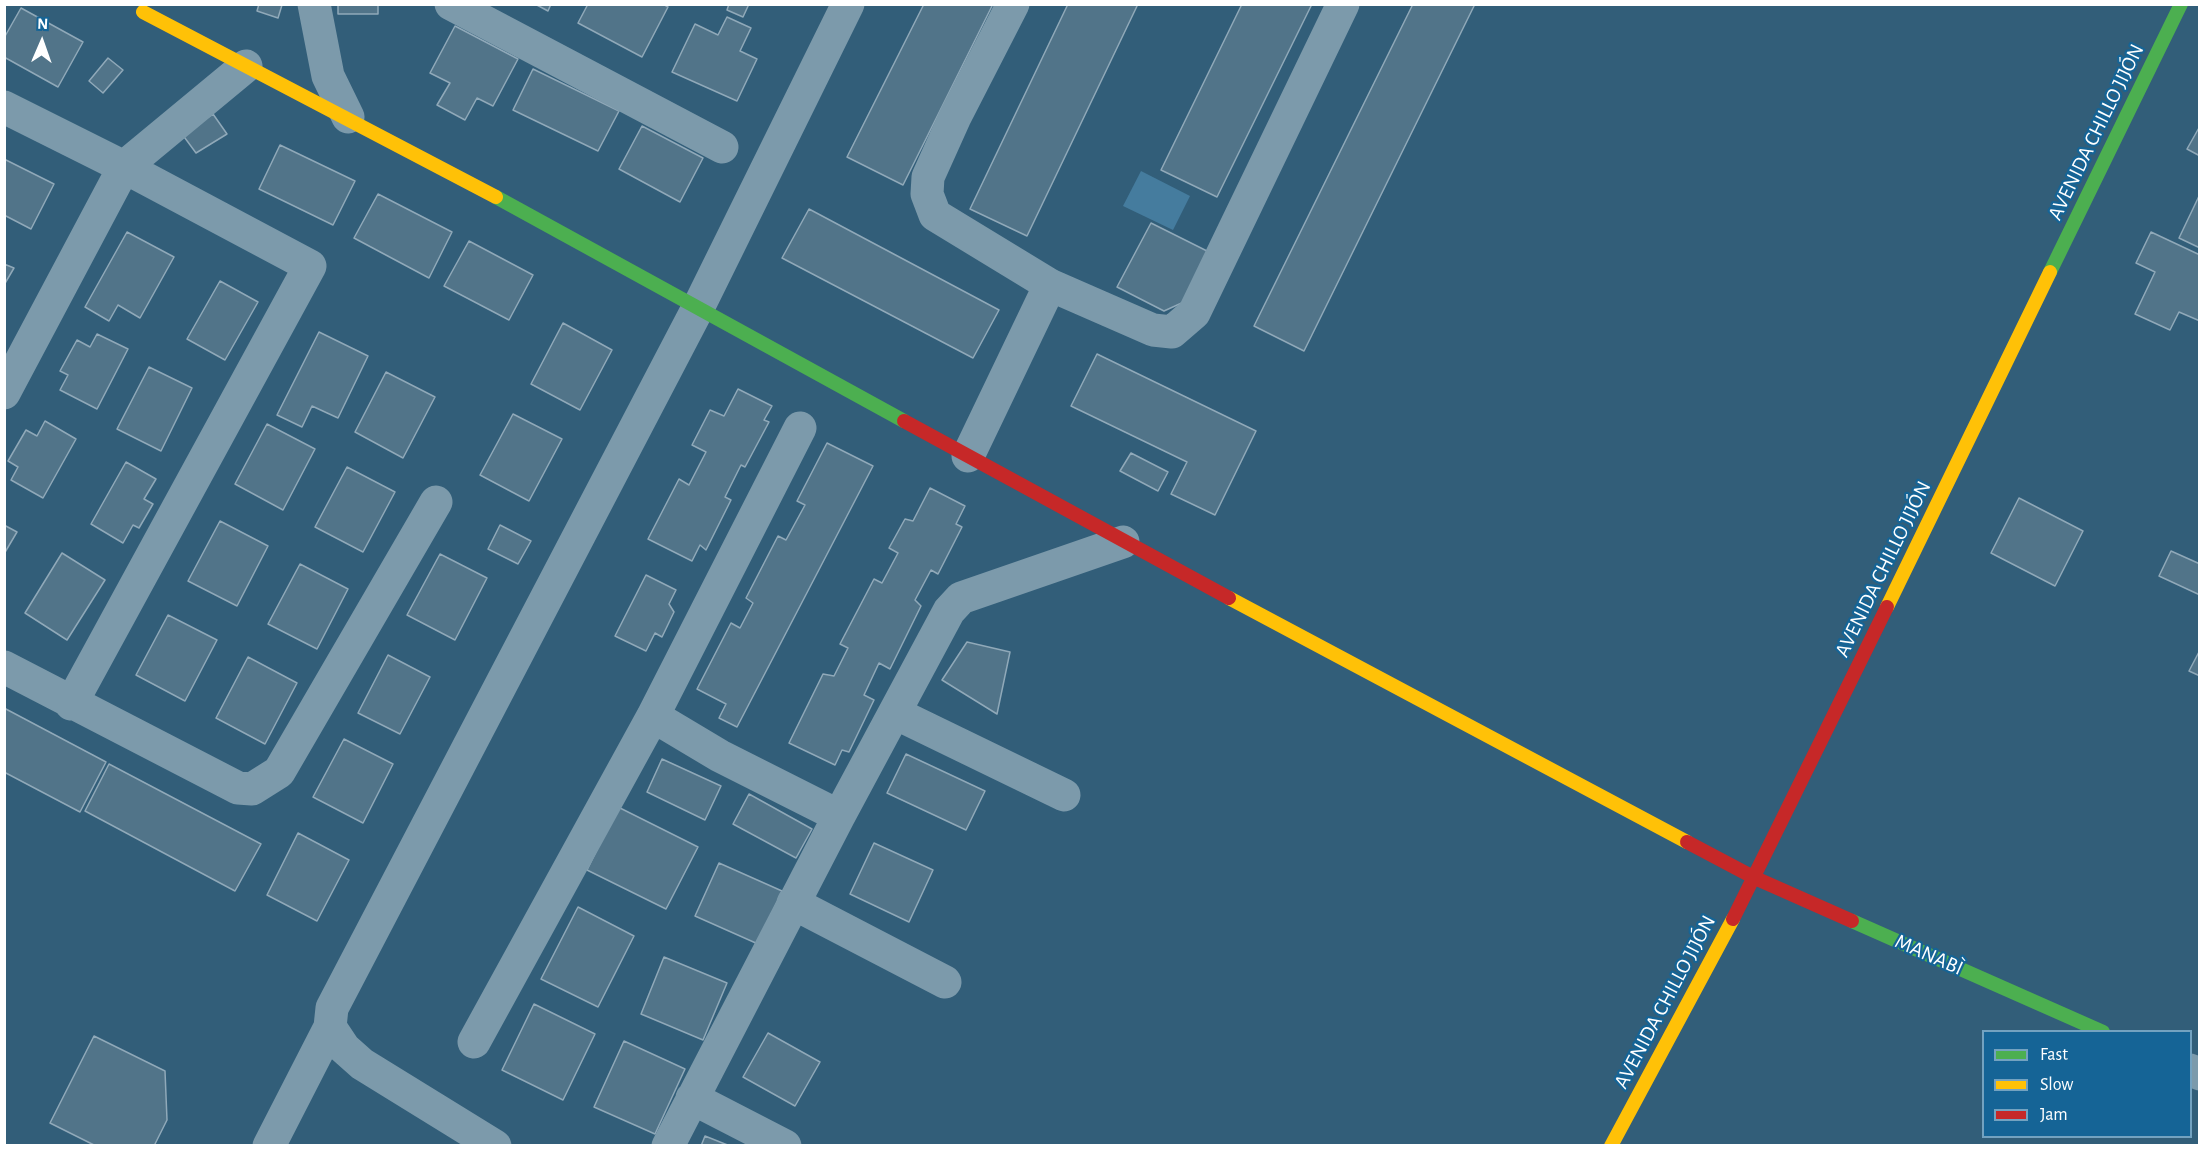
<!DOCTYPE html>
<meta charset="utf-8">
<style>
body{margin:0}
#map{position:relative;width:2204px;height:1150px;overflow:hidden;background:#325e79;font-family:"Alegreya Sans",sans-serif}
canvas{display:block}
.frame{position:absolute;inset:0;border:6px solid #fff;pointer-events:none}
.legend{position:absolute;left:1982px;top:1030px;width:210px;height:108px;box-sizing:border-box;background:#156496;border:2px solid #73a2c0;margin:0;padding:8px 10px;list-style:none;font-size:18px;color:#fff}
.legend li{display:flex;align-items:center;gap:12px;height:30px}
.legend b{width:30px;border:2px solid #73a2c0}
.north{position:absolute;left:12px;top:12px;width:60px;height:60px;-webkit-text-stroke:4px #156496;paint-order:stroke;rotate:2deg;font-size:16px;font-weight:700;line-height:24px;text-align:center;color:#fff}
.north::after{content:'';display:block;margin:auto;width:21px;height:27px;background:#fff;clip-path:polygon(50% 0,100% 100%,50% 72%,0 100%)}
</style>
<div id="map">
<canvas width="2204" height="1150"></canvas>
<div class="frame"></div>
<ul class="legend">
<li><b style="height:8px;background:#4caf50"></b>Fast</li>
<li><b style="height:8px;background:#ffc107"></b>Slow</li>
<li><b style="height:8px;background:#c62828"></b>Jam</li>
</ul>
<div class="north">N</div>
</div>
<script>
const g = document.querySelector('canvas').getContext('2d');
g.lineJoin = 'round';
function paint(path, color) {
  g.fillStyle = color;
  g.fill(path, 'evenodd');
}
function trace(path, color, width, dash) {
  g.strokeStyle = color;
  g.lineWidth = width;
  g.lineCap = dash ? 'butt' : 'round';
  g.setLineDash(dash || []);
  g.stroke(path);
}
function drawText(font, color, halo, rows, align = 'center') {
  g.font = font + ' "Alegreya Sans",sans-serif';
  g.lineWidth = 4.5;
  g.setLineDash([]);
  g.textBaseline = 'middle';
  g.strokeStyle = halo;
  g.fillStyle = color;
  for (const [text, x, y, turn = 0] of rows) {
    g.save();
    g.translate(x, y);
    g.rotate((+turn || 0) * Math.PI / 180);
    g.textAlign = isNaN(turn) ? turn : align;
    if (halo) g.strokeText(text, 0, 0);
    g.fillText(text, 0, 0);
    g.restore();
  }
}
paint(new Path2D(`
 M1141,171L1190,196L1173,230L1123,206Z`), '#457c9e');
const building = new Path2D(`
 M259,4H280L282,5L278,18L257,11Z
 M338,4H378V14H338Z
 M535,4H551L548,11Z
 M588,4H663L668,7L642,57L578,23Z
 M729,4H749L743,17L727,10Z
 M924,4H993L903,185L847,157Z
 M1068,4H1138L1027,236L970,209Z
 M1242,4H1312L1217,197L1161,170Z
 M1413,4H1475L1304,351L1254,326Z
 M21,8L83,42L58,87L4,57V38Z
 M727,17L751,28L740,51L757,59L737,101L672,72L695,24L718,35Z
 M455,26L518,59L493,106L477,98L465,120L437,105L450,83L430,73Z
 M108,58L123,70L103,93L89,81Z
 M533,69L619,111L598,151L513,110Z
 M213,114L227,134L196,153L182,134Z
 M642,126L703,158L680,202L619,169Z
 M2200,126V156L2187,149Z
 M280,145L355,181L333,225L259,189Z
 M4,159L54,184L31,229L4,215Z
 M378,194L452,232L429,278L354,238Z
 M2200,194V248L2179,238Z
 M809,209L999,310L973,358L782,258Z
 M1151,223L1211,253L1186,301L1164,311L1117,287Z
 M127,232L174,257L140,318L118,305L109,321L85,307Z
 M2151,232L2200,255V321L2179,312L2170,330L2135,314L2155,272L2136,263Z
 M469,241L533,275L509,320L444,286Z
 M4,264L14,268L4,285Z
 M220,281L258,302L225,360L187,339Z
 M563,323L612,350L580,410L531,384Z
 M319,332L368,356L338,418L312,406L302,427L277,415Z
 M97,334L128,349L97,409L60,390L68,375L60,371L77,340L90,347Z
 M1097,354L1256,431L1215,515L1171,494L1187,462L1071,406Z
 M149,367L192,388L161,451L117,429Z
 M386,372L435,397L403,458L355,432Z
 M738,389L772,406L764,420L769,422L745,467L741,465L725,497L731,500L706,550L700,545L692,561L648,539L679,479L689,485L706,452L692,445L710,410L724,416Z
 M513,414L562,439L529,501L480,475Z
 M45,421L76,439L43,498L11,480L18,467L8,461L26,430L37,436Z
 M267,424L315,449L283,510L235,484Z
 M827,443L873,466L737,727L719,718L726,704L697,689L731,623L740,628L753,603L746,598L778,536L786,540L805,505L797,501Z
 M1131,453L1168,472L1158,491L1120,471Z
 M126,462L156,479L144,499L153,504L139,528L133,525L123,543L91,524Z
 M347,467L395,492L363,552L315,527Z
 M930,488L965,506L956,524L962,527L938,574L931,570L915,600L921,606L890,669L879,663L864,695L874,700L849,752L842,750L835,765L789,743L823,674L834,676L848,648L840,644L874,579L882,583L898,553L889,548L905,519L913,521Z
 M2019,498L2083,531L2055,586L1991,553Z
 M220,521L268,546L237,606L188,581Z
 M4,525L17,532L4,554Z
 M500,525L531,541L518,564L488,549Z
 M2171,551L2200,564V595L2159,576Z
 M62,553L105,580L67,640L25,613Z
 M440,554L487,578L455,640L407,615Z
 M300,564L348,589L317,649L268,624Z
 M646,575L676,590L669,604L674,612L662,637L655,633L646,651L615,636Z
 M168,615L217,640L185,701L136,675Z
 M967,642L1010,652L997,714L942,680Z
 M2200,650V676L2189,671Z
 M388,655L430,677L400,734L358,713Z
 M248,657L297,683L265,744L216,718Z
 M4,708L106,762L80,812L4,772Z
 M344,739L393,764L363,823L313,797Z
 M906,754L985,791L966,830L887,793Z
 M662,759L721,786L705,820L647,792Z
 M109,764L261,844L235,891L85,811Z
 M749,794L812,829L796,858L733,824Z
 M618,807L698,847L666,909L587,870Z
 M298,833L349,860L317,921L267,895Z
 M874,843L933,870L909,922L850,894Z
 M719,863L782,891L758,944L695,916Z
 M578,907L634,936L598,1007L541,979Z
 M664,957L727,983L703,1040L641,1014Z
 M534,1004L595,1034L563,1100L502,1070Z
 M768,1033L820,1062L795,1106L743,1077Z
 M94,1036L165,1071L167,1120L154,1146H96L50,1123Z
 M624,1041L685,1069L655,1134L594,1107Z
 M705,1136L730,1146H701Z`);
paint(building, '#517489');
trace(building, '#90a9b9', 1.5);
trace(new Path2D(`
 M314,4L328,76L348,117
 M451,4L722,147
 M1013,4L955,117L928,177L927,194L935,215L1050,285L1153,330L1172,332L1194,313L1343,4
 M4,107L124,167L310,266L71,704
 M4,393L124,167L246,66
 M968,456L1050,285
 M4,667L238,788L252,789L279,772L436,502
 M895,713L1064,795
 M653,716L720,756L839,816L949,611L961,598L1123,542
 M793,903L945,982
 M474,1042L653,716L800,428
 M2190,1070L2200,1074
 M692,1098L785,1146
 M269,1146L330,1027
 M495,1146L362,1064L344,1048L330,1027L332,1008L698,308L848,4
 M668,1146L839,816`), '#7c9aab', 33);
trace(new Path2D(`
 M496,197L904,421
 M2050,272L2181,4
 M1852,921L2103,1032`), '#4caf50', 14);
trace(new Path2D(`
 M143,12L496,197
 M1229,598L1687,842
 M1887,607L2050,272
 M1611,1146L1733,919`), '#ffc107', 14);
trace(new Path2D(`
 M904,421L1229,598
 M1687,842L1755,878L1852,921
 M1733,919L1887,607`), '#c62828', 14);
drawText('21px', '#fff', '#156496', [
 ["AVENIDA CHILLO JIJÓN",2096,132,-64],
 ["AVENIDA CHILLO JIJÓN",1883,569,-64],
 ["MANABÌ",1929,955,24],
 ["AVENIDA CHILLO JIJÓN",1665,1002,-62]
]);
</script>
